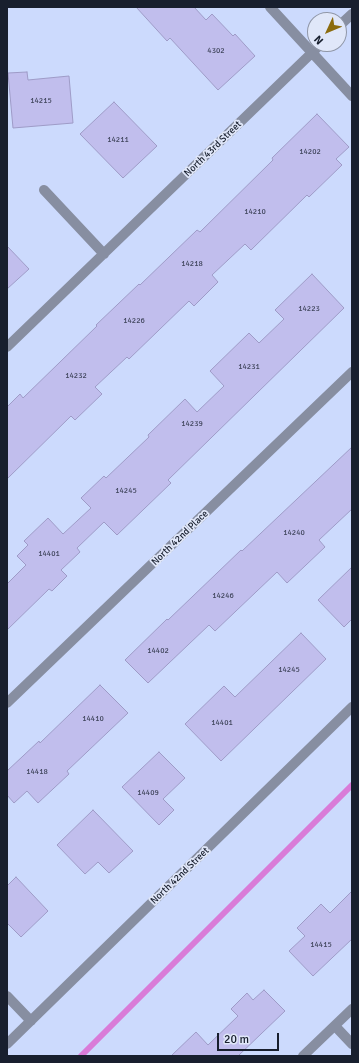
<!DOCTYPE html>
<html>
<head>
<meta charset="utf-8">
<style>
  body { margin:0 }
  #map { position:relative; width:359px; height:1063px; overflow:hidden; background:#ccdafd; font-family:Signika,sans-serif }
  canvas { display:block }
  .frame { position:absolute; inset:0; border:8px solid #181f2e; pointer-events:none }
  .north { position:absolute; left:307px; top:12px; width:40px; height:40px; box-sizing:border-box; background:#e0e7f9; border:1px solid #9097a8; border-radius:50%; rotate:226deg; font-size:11px; font-weight:700; line-height:16px; text-align:center; color:#181f2e }
  .north::after { content:''; display:block; margin:auto; width:14px; height:18px; background:#8c6c0e; clip-path:polygon(50% 0,100% 100%,50% 72%,0 100%) }
  .scale { position:absolute; left:217px; top:1033px; width:62px; height:18px; box-sizing:border-box; border:2px solid #181f2e; border-top:0; padding-left:5px; font-size:12px; line-height:14px; white-space:nowrap; color:#181f2e; -webkit-text-stroke:3px #e0e7f9; paint-order:stroke }
</style>
</head>
<body>
<div id="map">
<canvas width="359" height="1063"></canvas>
<div class="frame"></div>
<div class="north">N</div>
<div class="scale">20 m</div>
</div>
<script>
const context = document.querySelector('canvas').getContext('2d');
context.lineJoin = 'round';
const shape = rows => new Path2D(rows.map(r => 'M' + r).join(''));
function strokePath(path, color, width, dash) { context.strokeStyle = color; context.lineWidth = width; context.lineCap = dash ? 'butt' : 'round'; context.setLineDash(dash || []); context.stroke(path); }
function paint(path, color) { context.fillStyle = color; context.fill(path, 'evenodd'); }
function drawText(font, color, halo, rows, align = 'center') {
  context.font = font + ' Signika,sans-serif'; context.lineWidth = 3.5; context.setLineDash([]); context.textBaseline = 'middle'; context.strokeStyle = halo; context.fillStyle = color; for (const [text, x, y, turn = 0] of rows) {
    context.save(); context.translate(x, y); context.rotate((+turn || 0) * Math.PI / 180); context.textAlign = isNaN(turn) ? turn : align; if (halo) context.strokeText(text, 0, 0); context.fillText(text, 0, 0); context.restore();
  }
}
strokePath(shape([
  [81,1056,352,785]
]), '#d97bd8', 6);
const building = shape([
  [136,7,194,7,206,20,212,14,233,36,235,34,255,56,218,90,170,38,167,41,136,7],
  [27,72,28,80,69,76,73,123,13,128,8,73,27,72],
  [114,102,157,146,123,178,80,134,114,102],
  [317,114,349,147,336,159,342,165,309,197,307,195,251,250,245,244,212,275,218,282,194,306,189,301,129,359,127,357,95,387,102,394,75,420,71,416,7,479,7,407,20,394,23,398,97,326,96,325,139,284,140,285,197,230,200,232,273,160,272,158,317,114],
  [7,246,29,269,7,289,7,246],
  [312,274,344,308,168,480,171,483,117,535,104,522,77,548,80,552,61,570,67,576,52,591,49,589,7,630,7,584,26,565,17,556,28,545,24,541,48,518,63,534,91,508,81,498,104,476,106,478,149,437,148,435,185,399,197,412,224,386,210,371,249,333,259,343,284,319,275,310,312,274],
  [352,447,352,509,319,540,325,547,287,583,277,572,215,631,209,625,148,683,125,660,167,619,168,620,241,550,242,551,352,447],
  [352,567,352,619,344,627,318,600,352,567],
  [301,633,326,659,221,761,185,724,224,686,235,697,301,633],
  [100,685,128,713,67,771,69,774,38,803,27,791,14,803,7,795,7,771,39,741,40,743,100,685],
  [159,752,185,778,163,799,174,810,159,825,122,787,159,752],
  [93,810,133,851,109,873,98,862,85,874,57,845,93,810],
  [16,877,48,911,21,937,7,923,7,886,16,877],
  [352,891,352,939,313,976,289,951,305,936,297,928,321,904,330,913,352,891],
  [264,990,285,1011,238,1056,171,1056,196,1032,208,1045,238,1016,231,1009,247,993,253,1000,264,990]
]);
paint(building, '#c1beed');
strokePath(building, '#9e9bc7', 1);
strokePath(shape([
  [270,7,352,96],
  [339,26,352,14],
  [44,190,104,254],
  [7,347,321,44],
  [7,703,352,372],
  [7,996,31,1021],
  [335,1026,352,1044],
  [7,1044,352,707],
  [303,1056,352,1009]
]), '#878ea1', 10);
drawText('8px', '#42475e', null, [
  ["4302",216,51],
  ["14215",41,101],
  ["14211",118,140],
  ["14202",310,152],
  ["14210",255,212],
  ["14218",192,264],
  ["14223",309,309],
  ["14226",134,321],
  ["14231",249,367],
  ["14232",76,376],
  ["14239",192,424],
  ["14245",126,491],
  ["14240",294,533],
  ["14401",49,554],
  ["14246",223,596],
  ["14402",158,651],
  ["14245",289,670],
  ["14410",93,719],
  ["14401",222,723],
  ["14418",37,772],
  ["14409",148,793],
  ["14415",321,945]
]);
drawText('10px', '#181f2e', '#e0e7f9', [
  ["North 43rd Street",213,149,-44],
  ["North 42nd Place",180,538,-44],
  ["North 42nd Street",180,876,-44]
]);
</script>
</body>
</html>
